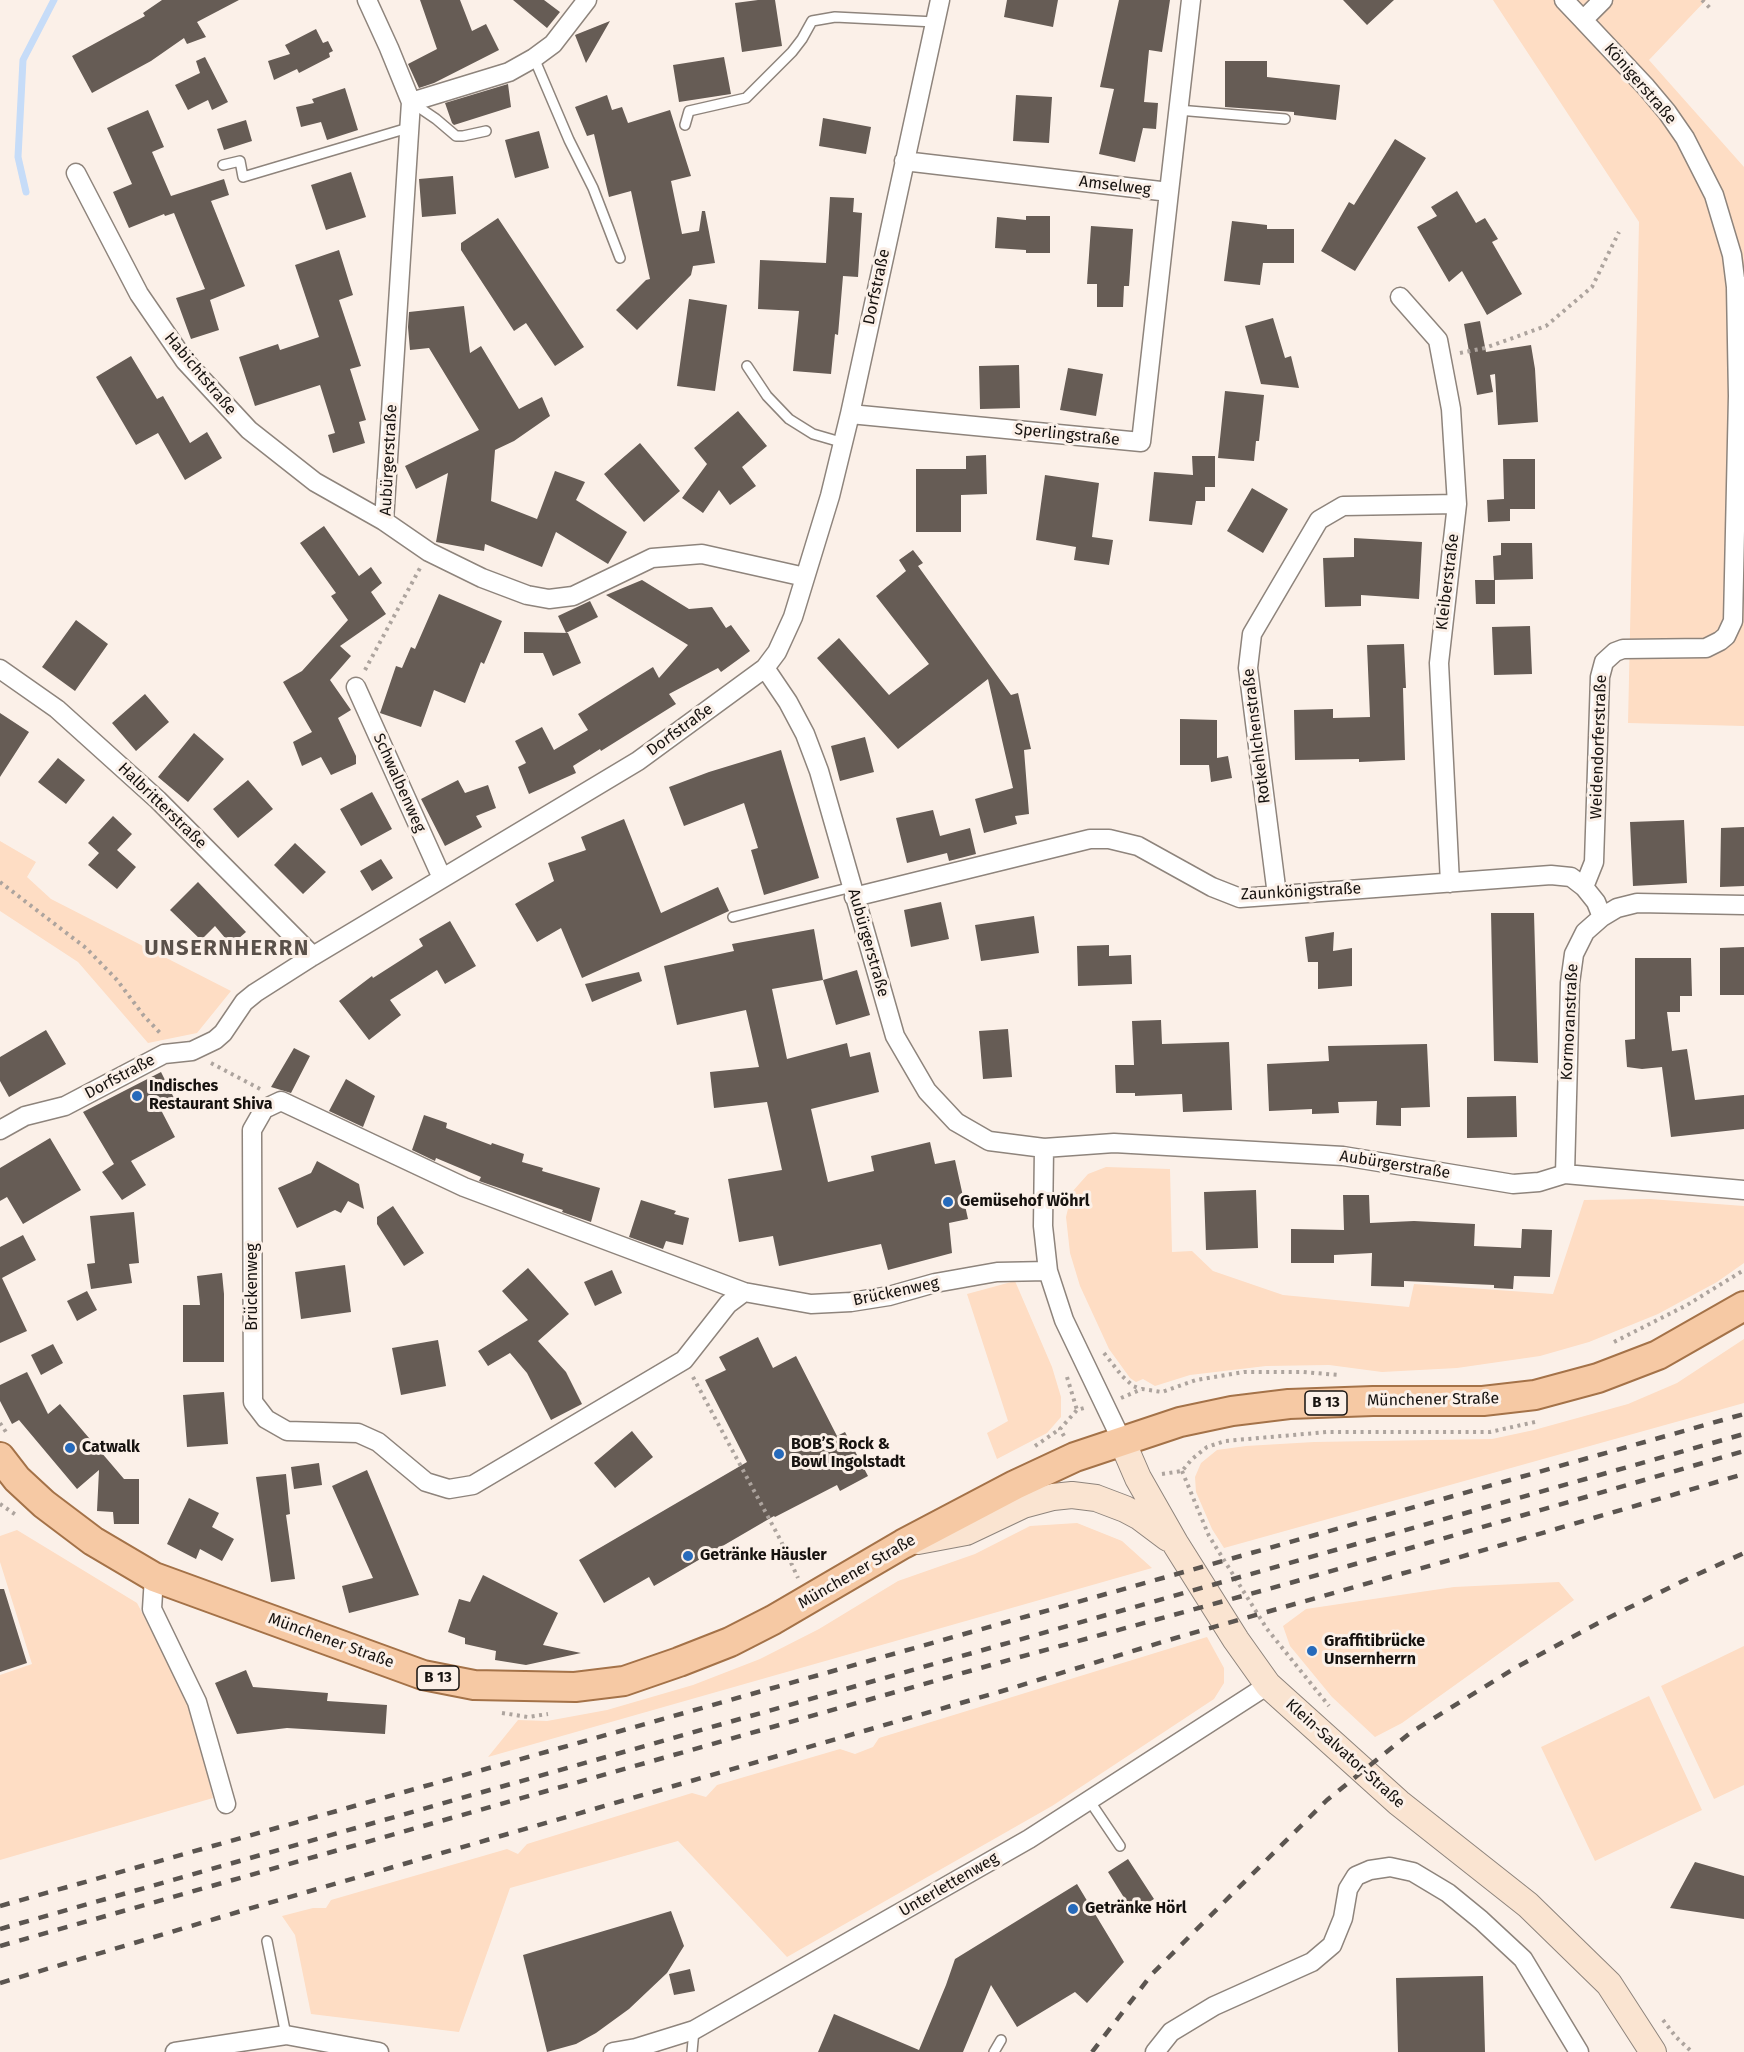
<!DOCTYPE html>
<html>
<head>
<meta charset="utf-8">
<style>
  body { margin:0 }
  canvas { display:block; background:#fbf0e8 }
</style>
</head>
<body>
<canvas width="1744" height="2052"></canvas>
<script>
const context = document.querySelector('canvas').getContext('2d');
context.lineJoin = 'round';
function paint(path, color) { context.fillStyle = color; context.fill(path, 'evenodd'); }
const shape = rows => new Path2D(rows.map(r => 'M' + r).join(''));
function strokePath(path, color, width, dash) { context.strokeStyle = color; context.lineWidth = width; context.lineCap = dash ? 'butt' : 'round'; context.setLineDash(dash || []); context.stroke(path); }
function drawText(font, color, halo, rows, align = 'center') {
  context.font = font + ' "Fira Sans",sans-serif'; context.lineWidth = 6; context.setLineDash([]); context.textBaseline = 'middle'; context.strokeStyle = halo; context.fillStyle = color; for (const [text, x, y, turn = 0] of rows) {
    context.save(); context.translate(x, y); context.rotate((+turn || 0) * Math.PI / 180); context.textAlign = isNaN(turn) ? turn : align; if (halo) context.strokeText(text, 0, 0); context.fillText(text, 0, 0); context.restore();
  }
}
paint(shape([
  [1493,0,1706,0,1649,60,1744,167,1744,726,1628,723,1639,222],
  [0,841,36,862,27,877,51,899,231,991,197,1033,148,1043,78,962,0,911],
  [1106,1167,1170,1169,1172,1252,1192,1251,1213,1271,1283,1295,1409,1307,1414,1284,1553,1294,1584,1200,1650,1199,1744,1206,1744,1263,1717,1282,1658,1314,1589,1342,1540,1356,1457,1368,1382,1372,1329,1365,1266,1366,1190,1375,1155,1386,1143,1379,1136,1382,1130,1378,1109,1349,1080,1286,1070,1253,1066,1217,1072,1192,1088,1174],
  [1015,1281,1052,1367,1061,1397,1061,1417,1047,1433,997,1459,987,1433,1008,1421,967,1294],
  [1744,1339,1744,1403,1224,1548,1212,1529,1196,1492,1195,1477,1201,1463,1217,1450,1246,1446,1314,1442,1492,1439,1534,1430,1628,1404,1677,1383],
  [1077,1523,1122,1541,1152,1568,488,1757,518,1720,547,1721,607,1710,693,1685,760,1659,819,1629,898,1581,975,1554,1030,1526],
  [17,1530,137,1603,191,1707,213,1798,0,1860,0,1675,32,1664,0,1562,0,1536],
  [1559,1582,1574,1600,1402,1723,1375,1737,1332,1697,1290,1646,1283,1626,1306,1609,1454,1587],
  [1207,1637,1224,1668,1224,1683,1214,1699,1052,1806,787,1957,678,1841,510,1888,459,2032,311,2014,295,1935,282,1916,313,1908,326,1908,331,1900,507,1849,518,1854,527,1844,692,1793,706,1797,717,1785,840,1749,855,1754,873,1747,879,1738],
  [1744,1646,1744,1785,1714,1799,1661,1686],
  [1649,1696,1702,1810,1595,1861,1541,1747]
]), '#feddc4');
strokePath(shape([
  [26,192,18,157,23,60,54,0]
]), '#c6dcf8', 7);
paint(shape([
  [162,0,239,0,197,22,206,37,187,44,184,38,151,61,92,93,72,56,145,16,143,13],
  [420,0,460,0,472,31,486,24,499,50,434,83,419,88,408,64,437,49],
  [513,0,544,0,560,12,547,28],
  [758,0,775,0,782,46,742,52,735,3],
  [1007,0,1058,0,1053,27,1004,17],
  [1119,0,1170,0,1162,52,1149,50,1144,102,1158,103,1156,129,1143,128,1135,162,1099,154,1114,89,1100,87],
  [1343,0,1394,0,1367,25],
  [610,21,586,63,575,35],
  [316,29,323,43,328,41,333,51,329,53,330,57,299,73,297,69,274,80,268,61,290,54,285,45],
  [205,57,228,102,212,110,208,100,188,110,175,85,200,73,196,61],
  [724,57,731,94,679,102,673,65],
  [1225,61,1267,61,1267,77,1340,85,1336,120,1294,115,1294,112,1225,107],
  [508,84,511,107,454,125,452,123,445,103],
  [345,88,358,130,327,140,321,122,301,127,296,107,314,103,312,99],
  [607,95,612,110,622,107,628,123,670,110,691,176,671,181,682,234,699,231,702,211,705,211,715,263,693,266,691,275,637,330,616,310,646,280,650,279,631,191,609,197,594,134,587,136,575,107],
  [1016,95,1052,97,1049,143,1013,141],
  [148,110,164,147,152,152,171,196,224,179,229,195,211,201,245,286,210,300,219,330,191,339,176,298,205,289,174,213,165,216,164,214,129,228,113,192,132,184,107,128],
  [823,118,871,127,866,154,819,146],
  [246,120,252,141,224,150,217,129],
  [539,131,549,168,515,178,505,140],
  [1395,139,1426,158,1355,271,1321,251,1349,202,1354,205],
  [351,172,366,217,326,230,311,185],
  [453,176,456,214,422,217,419,179],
  [1457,191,1476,223,1485,218,1498,239,1492,242,1522,294,1487,315,1462,271,1449,282,1417,227,1437,216,1431,207],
  [830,197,854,198,853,212,862,213,858,277,843,276,838,335,835,334,831,374,793,371,799,311,758,309,760,260,826,263],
  [1026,216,1050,216,1050,253,1026,253,1026,250,995,248,997,217,1026,220],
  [498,218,584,347,555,366,526,323,514,331,461,250,461,243],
  [1232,221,1267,225,1267,229,1294,229,1294,263,1263,263,1260,285,1224,281],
  [1091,226,1133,229,1129,286,1124,286,1123,307,1097,307,1097,284,1087,284],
  [339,250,353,295,339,300,361,366,350,369,366,420,359,422,365,443,333,453,328,435,335,433,320,385,255,406,239,357,278,344,280,350,319,337,295,265],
  [689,299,727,305,715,391,677,386],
  [464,306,470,353,481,346,519,409,542,397,550,416,514,441,495,450,491,501,537,519,555,471,585,482,576,500,627,532,608,564,556,532,542,567,485,544,484,551,436,542,448,473,416,489,405,466,479,430,429,348,410,350,408,327,409,312],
  [1273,318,1285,358,1291,356,1299,388,1261,384,1245,326],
  [1480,321,1486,352,1531,345,1535,369,1538,422,1498,425,1495,374,1490,375,1493,392,1477,395,1464,324],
  [131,356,157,399,163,396,190,443,207,432,222,458,185,480,158,433,136,445,96,377],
  [1019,365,1020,408,980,409,979,366],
  [1068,368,1103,374,1096,416,1060,410],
  [1225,391,1264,395,1259,441,1256,441,1254,461,1218,458],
  [738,411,767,446,742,467,756,486,730,505,719,490,703,513,682,498,707,464,694,448],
  [640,443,680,491,644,522,604,474],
  [986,455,987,494,961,495,961,532,916,532,916,469,966,469,966,456],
  [1192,456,1215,456,1215,487,1205,487,1205,501,1196,501,1192,525,1149,521,1154,472,1193,475],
  [1503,459,1535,459,1535,509,1510,509,1510,521,1488,522,1487,500,1504,499],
  [1045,475,1099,483,1092,537,1113,540,1109,565,1074,560,1076,547,1036,540],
  [1252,488,1288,509,1263,553,1227,531],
  [324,526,359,576,371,567,382,583,371,592,386,614,340,646,351,656,330,680,351,710,338,718,356,756,356,764,331,775,321,757,302,766,293,742,312,732,283,682,302,671,348,620,331,596,336,593,300,543],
  [1354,538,1422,542,1419,599,1361,595,1361,606,1325,607,1323,558,1354,557],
  [1501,543,1532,543,1533,579,1494,580,1493,556,1501,555],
  [913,550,923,563,918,566,1011,695,1018,693,1031,749,1024,750,1029,814,1015,816,1017,824,984,833,975,799,1013,788,988,679,898,749,817,658,839,638,889,695,929,664,876,596,906,571,899,560],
  [642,580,689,609,712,607,726,628,731,625,750,651,721,672,718,668,669,694,676,704,601,751,600,749,573,766,576,773,529,794,518,767,526,763,515,741,542,727,554,750,588,730,578,714,653,667,659,678,688,645,606,595],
  [1475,580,1495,580,1495,604,1476,604],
  [439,594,502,621,484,664,481,662,465,703,434,690,421,727,380,713,396,666,402,668,411,647,415,649],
  [590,601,598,617,566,633,558,616],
  [76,620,108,644,75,691,42,667],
  [1530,626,1532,674,1494,675,1492,627],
  [524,632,568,633,581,663,553,676,543,653,524,653],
  [1404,644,1406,688,1403,688,1405,760,1359,762,1359,759,1295,760,1294,710,1333,709,1333,718,1370,717,1367,645],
  [145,694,169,722,136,751,112,723],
  [0,713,29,732,0,777],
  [1180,719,1217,720,1217,758,1228,756,1232,778,1211,782,1209,765,1180,765],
  [194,733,224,759,188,802,158,777],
  [865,737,874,772,840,781,831,746],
  [781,750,819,878,764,895,751,850,758,848,744,803,684,826,669,787,709,772],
  [58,758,85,780,66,804,38,782],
  [248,780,273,809,238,838,213,809],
  [458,780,465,793,488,785,496,808,476,816,482,827,445,846,421,799],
  [372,792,392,829,361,846,340,809],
  [933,810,940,836,970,828,976,854,949,861,947,853,907,863,896,818],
  [113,816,132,834,117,850,136,867,117,889,88,865,99,853,88,843],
  [624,819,661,913,718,887,729,911,582,978,561,928,537,942,515,904,554,881,548,863,586,850,581,837],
  [1684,820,1687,883,1633,886,1630,822],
  [1744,827,1744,886,1720,887,1721,828],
  [295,843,326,872,303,894,274,865],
  [381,859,393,878,372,891,360,871],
  [198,882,246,932,231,945,215,926,201,940,170,910],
  [941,902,949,939,911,947,904,910],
  [1491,913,1534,913,1538,1063,1494,1061],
  [1034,916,1039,953,981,961,975,925],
  [450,921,476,966,445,984,437,970,390,1000,401,1015,369,1040,339,1001,372,976,373,978,423,946,419,939],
  [814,929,823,980,772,989,787,1059,847,1043,850,1057,870,1052,879,1092,811,1109,828,1182,874,1171,871,1156,930,1142,935,1164,955,1160,968,1219,949,1223,952,1253,888,1270,881,1244,779,1266,773,1236,739,1242,728,1179,782,1170,767,1102,714,1108,710,1072,759,1067,746,1010,677,1025,664,966,734,951,732,944],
  [1334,932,1333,951,1352,948,1352,986,1318,989,1318,962,1308,962,1305,937],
  [1109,945,1109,956,1131,955,1132,984,1078,986,1077,946],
  [1744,947,1744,995,1720,995,1720,948],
  [1635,958,1691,958,1692,996,1680,996,1680,1012,1667,1012,1672,1051,1687,1049,1695,1100,1744,1095,1744,1129,1671,1137,1662,1067,1642,1069,1627,1067,1625,1040,1635,1039],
  [857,970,870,1015,836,1025,823,980],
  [639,972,642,981,592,1002,585,984],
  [1161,1020,1162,1044,1229,1042,1232,1110,1183,1112,1182,1094,1135,1096,1135,1093,1116,1093,1115,1065,1134,1065,1132,1021],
  [1008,1029,1012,1077,983,1079,979,1031],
  [46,1030,66,1064,9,1097,0,1081,0,1057],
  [1427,1044,1430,1107,1401,1108,1401,1126,1376,1125,1377,1101,1338,1102,1339,1113,1312,1114,1312,1109,1269,1111,1267,1064,1329,1061,1328,1046],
  [294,1048,310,1056,291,1093,271,1087],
  [161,1072,176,1102,161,1110,175,1137,131,1161,146,1185,122,1200,102,1172,114,1164,83,1112],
  [346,1079,375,1096,363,1127,329,1111],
  [1516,1096,1517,1137,1467,1138,1467,1097],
  [424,1115,447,1123,446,1128,491,1145,492,1143,524,1154,522,1162,543,1168,542,1171,600,1188,591,1222,562,1212,563,1210,479,1181,481,1177,436,1158,435,1161,412,1150],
  [50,1138,81,1190,23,1224,7,1197,0,1201,0,1168],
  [317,1161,359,1184,364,1209,348,1201,341,1213,335,1210,297,1228,278,1188,311,1173],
  [1256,1190,1258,1248,1206,1250,1204,1192],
  [1343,1195,1369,1195,1370,1223,1414,1221,1475,1224,1474,1246,1521,1248,1522,1229,1552,1230,1550,1277,1514,1276,1513,1289,1494,1288,1494,1285,1404,1281,1404,1287,1371,1286,1372,1253,1334,1255,1334,1263,1291,1263,1291,1229,1344,1230],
  [641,1200,676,1211,674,1214,689,1218,683,1245,666,1241,663,1249,629,1237],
  [393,1206,424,1253,404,1266,377,1224,377,1217],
  [134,1212,139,1263,129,1264,132,1283,91,1289,87,1264,95,1263,90,1216],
  [23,1235,36,1260,2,1278,27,1331,0,1343,0,1247],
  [345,1265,351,1312,301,1319,295,1272],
  [528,1268,569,1314,538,1341,566,1372,582,1404,551,1420,527,1373,510,1353,488,1366,478,1351,528,1320,502,1291],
  [612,1270,622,1293,595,1306,584,1282],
  [222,1273,224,1294,224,1362,183,1362,183,1305,200,1305,197,1276],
  [87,1291,97,1310,77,1321,67,1301],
  [758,1337,773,1368,796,1356,837,1436,845,1432,868,1476,840,1491,837,1485,775,1517,774,1516,654,1586,649,1577,604,1603,579,1560,747,1462,705,1380,726,1370,719,1357],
  [438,1340,446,1386,401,1395,392,1348],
  [53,1344,63,1363,41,1375,31,1355],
  [27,1372,48,1414,60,1404,124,1479,139,1479,139,1524,114,1524,113,1512,97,1511,99,1470,77,1489,19,1420,12,1424,0,1401,0,1385],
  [224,1392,228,1444,187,1447,183,1395],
  [632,1431,653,1457,615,1488,594,1463],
  [319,1463,322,1485,294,1489,291,1467],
  [367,1470,419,1595,349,1613,342,1586,373,1578,332,1486],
  [286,1474,290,1514,286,1515,295,1579,271,1582,256,1477],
  [189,1498,219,1513,212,1527,234,1539,222,1561,200,1549,196,1559,167,1544],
  [483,1575,558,1613,543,1645,581,1653,526,1665,495,1660,496,1651,465,1644,465,1638,448,1632,459,1599,470,1602],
  [0,1589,4,1589,27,1663,0,1672],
  [246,1670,253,1687,328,1693,327,1701,387,1705,385,1734,287,1728,237,1734,215,1683],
  [1128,1859,1154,1899,1133,1912,1108,1872],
  [1695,1862,1744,1876,1744,1919,1670,1908],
  [1077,1884,1124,1962,1087,2003,1075,1992,1017,2027,991,1985,963,2052,818,2052,834,2014,919,2050,946,1985,955,1959],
  [671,1911,684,1946,667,1973,629,2009,596,2033,576,2044,547,2052,523,1955],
  [690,1969,695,1991,674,1995,669,1974],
  [1483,1976,1485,2052,1398,2052,1396,1978]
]), '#665c55');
const lane = shape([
  [534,58,569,140,593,188,620,258],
  [411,102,436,119,456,136,463,136,486,131],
  [1178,110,1285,119],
  [685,125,689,111,746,98,792,52,802,39,812,21,835,17,935,22],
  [223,165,240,161,243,177,408,128],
  [747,366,767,396,789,419,813,434,844,443],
  [733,917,852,887],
  [1089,1800,1120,1846],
  [267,1941,286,2035],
  [692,2052,694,2030],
  [994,2052,1001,2040]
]);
const street = shape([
  [367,0,389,48,411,102,384,521,429,552,482,578,527,595,549,599,573,596,652,558,702,554,805,577],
  [1564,0,1583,20,1603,0],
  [1583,20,1646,87,1667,112,1685,138,1714,195,1732,255,1736,287],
  [411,102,509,72,534,58,553,44,587,0],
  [904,161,1169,192,1191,0],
  [76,173,139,294,185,361,249,430,315,482,384,521],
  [1400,297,1438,340,1451,409,1457,504,1439,663,1450,883],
  [850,414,1141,442,1169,192],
  [765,668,788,702,805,734,819,771,895,1036,927,1091,956,1122,989,1141,1044,1148,1114,1143,1343,1156,1513,1184,1539,1182,1565,1174,1744,1190],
  [0,669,57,709,158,800,313,956],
  [356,687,442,878],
  [1584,887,1594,862,1600,677,1604,662,1615,652,1623,649,1706,648,1720,641,1726,636,1733,621,1738,396,1736,287,1744,286],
  [1277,895,1248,668,1252,634,1319,520,1343,506,1457,504],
  [854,897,1090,839,1109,839,1138,846,1212,887,1240,898,1551,875,1571,877,1584,887,1596,902,1602,917],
  [0,1130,25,1116,65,1106,164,1054,192,1051,215,1040,223,1033,244,1002,255,993,313,956,638,761,765,668,777,652,793,617,830,496,850,414,940,0],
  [1044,1148,1043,1226,1048,1271,1064,1320,1122,1441],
  [1565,1174,1570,983,1574,954,1585,932,1602,917,1617,908,1637,903,1744,905],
  [744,1292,464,1187,281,1101,264,1109,252,1130,253,1402,266,1419,287,1431,358,1433,378,1442,426,1482,449,1489,473,1485,684,1360,728,1304,744,1292,811,1304,851,1302,889,1296,935,1283,997,1272,1048,1271],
  [154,1577,152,1609,197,1702,226,1804],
  [175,2052,286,2035,379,2052],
  [613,2052,636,2048,694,2030,1029,1839,1268,1685],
  [1155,2052,1171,2032,1214,2006,1312,1962,1332,1945,1343,1918,1348,1889,1356,1876,1370,1870,1390,1867,1413,1872,1448,1893,1481,1920,1523,1959,1579,2052]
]);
const secondary = shape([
  [1122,1441,1138,1478,1175,1543,1236,1640,1268,1685,1399,1803,1528,1905,1609,1984,1653,2052],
  [918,1541,966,1532,1023,1505,1053,1497,1072,1495,1096,1498,1125,1509,1140,1517,1168,1538]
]);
const primary = shape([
  [0,1457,17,1479,44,1504,93,1541,154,1577,423,1675,474,1685,575,1687,624,1681,679,1662,730,1642,773,1620,903,1544,1015,1485,1075,1457,1180,1422,1232,1411,1289,1404,1373,1401,1483,1401,1535,1395,1598,1378,1658,1355,1744,1306]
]);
strokePath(lane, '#8e847c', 12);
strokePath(street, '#8e847c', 21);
strokePath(secondary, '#8e847c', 28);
strokePath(primary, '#a47248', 32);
strokePath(shape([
  [1702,0,1712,10],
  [1460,353,1485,348,1546,326,1592,287,1619,232],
  [365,670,420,568],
  [0,882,86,948,117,980,144,1016,162,1035],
  [211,1063,260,1089],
  [1614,1342,1687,1305,1744,1270],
  [1104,1353,1122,1376,1133,1386,1141,1389],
  [693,1377,781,1541,798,1578],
  [1067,1377,1077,1410],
  [1121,1398,1142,1389,1162,1392,1196,1380,1244,1372,1303,1372,1339,1375],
  [0,1423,6,1432],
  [1064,1436,1060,1429,1077,1410,1084,1408],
  [1035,1446,1060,1429],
  [1182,1471,1209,1536,1267,1629,1329,1706],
  [1162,1474,1182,1471,1192,1459,1207,1447,1225,1441,1327,1432,1490,1432,1535,1422],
  [0,1504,16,1515],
  [502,1713,528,1717,548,1714],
  [1663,2020,1676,2037,1692,2052]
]), '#ada49e', 4, [3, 4.5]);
strokePath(lane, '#fff', 9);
strokePath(street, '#fff', 18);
strokePath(secondary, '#fae4d1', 26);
strokePath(primary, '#f6c9a4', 28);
strokePath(shape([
  [0,1906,1744,1414],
  [0,1929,1744,1434],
  [0,1946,998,1663,1290,1583,1744,1451],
  [0,1983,248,1909,999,1692,1182,1636,1450,1560,1744,1474],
  [1092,2052,1152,1974,1203,1923,1327,1800,1410,1733,1515,1668,1602,1621,1683,1581,1744,1553]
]), '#5b5550', 4.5, [10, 10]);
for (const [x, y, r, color] of [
  [137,1096,6,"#266abb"],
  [948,1202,6,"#266abb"],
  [70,1448,6,"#266abb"],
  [779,1454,6,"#266abb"],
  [688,1556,6,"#266abb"],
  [1312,1651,6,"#266abb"],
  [1073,1909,6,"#266abb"]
]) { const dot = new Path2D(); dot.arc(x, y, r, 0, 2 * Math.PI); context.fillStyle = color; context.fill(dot); strokePath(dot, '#fbf0e8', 2); }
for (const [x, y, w] of [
  [1326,1403,42],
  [438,1678,42]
]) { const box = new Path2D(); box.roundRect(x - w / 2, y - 12, w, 24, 4.5); context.fillStyle = '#fbf0e8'; context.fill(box); strokePath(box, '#16120f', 1.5); }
drawText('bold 15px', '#16120f', null, [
  ["B 13",1326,1403],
  ["B 13",438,1678]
]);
drawText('16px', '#16120f', '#fbf0e8', [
  ["Königerstraße",1640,84,49],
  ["Amselweg",1115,186,7],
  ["Dorfstraße",877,287,-78],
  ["Habichtstraße",200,374,50],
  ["Sperlingstraße",1067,435,6],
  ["Aubürgerstraße",389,460,-87],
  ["Kleiberstraße",1448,582,-83],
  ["Dorfstraße",680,730,-36],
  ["Rotkehlchenstraße",1257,736,-97],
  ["Weidendorferstraße",1599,747,-88],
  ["Schwalbenweg",399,783,66],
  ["Halbritterstraße",162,806,44],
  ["Zaunkönigstraße",1301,892,-3],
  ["Aubürgerstraße",868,943,74],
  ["Kormoranstraße",1570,1022,-87],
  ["Dorfstraße",120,1077,-28],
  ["Aubürgerstraße",1395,1165,9],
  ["Brückenweg",253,1287,-90],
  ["Brückenweg",896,1292,-12],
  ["Münchener Straße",1433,1400,-1],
  ["Münchener Straße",857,1572,-30],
  ["Münchener Straße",331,1641,20],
  ["Klein-Salvator-Straße",1345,1754,42],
  ["Unterlettenweg",949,1885,-30]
]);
drawText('bold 16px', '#16120f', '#fbf0e8', [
  ["Indisches",149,1087],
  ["Restaurant Shiva",149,1105],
  ["Gemüsehof Wöhrl",960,1202],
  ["BOB’S Rock &",791,1445],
  ["Bowl Ingolstadt",791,1463],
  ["Catwalk",82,1448],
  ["Getränke Häusler",700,1556],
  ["Graffitibrücke",1324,1642],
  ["Unsernherrn",1324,1660],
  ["Getränke Hörl",1085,1909]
], 'left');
context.letterSpacing = '1.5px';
drawText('bold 22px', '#595049', '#fbf0e8', [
  ["UNSERNHERRN",227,949]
]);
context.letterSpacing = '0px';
</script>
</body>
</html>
